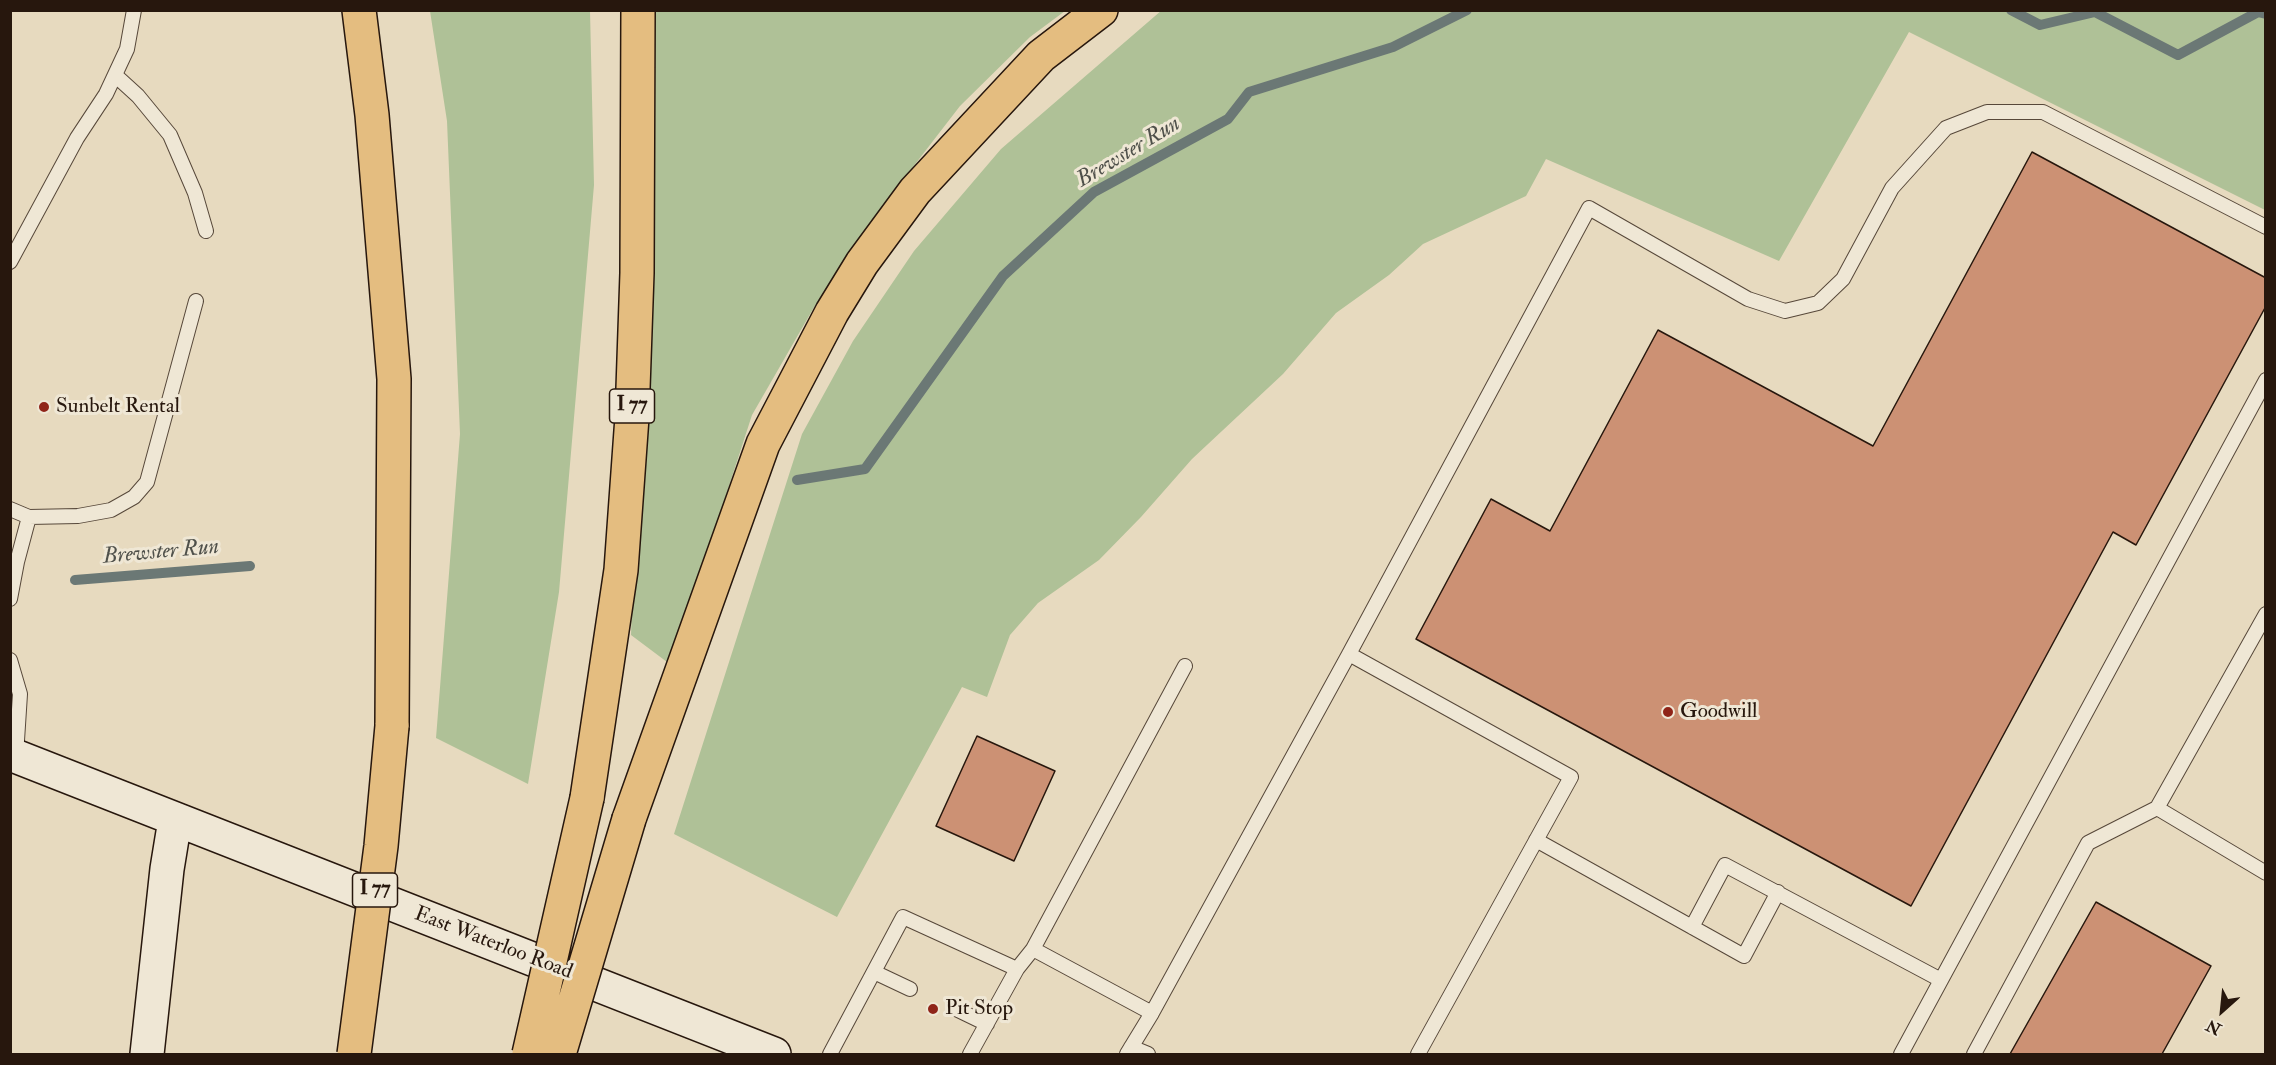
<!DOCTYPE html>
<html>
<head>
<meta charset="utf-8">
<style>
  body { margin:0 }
  #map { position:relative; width:2276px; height:1065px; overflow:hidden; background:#e7dabf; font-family:"IM FELL Double Pica",serif }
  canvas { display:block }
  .frame { position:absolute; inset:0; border:12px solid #27170d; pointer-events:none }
  .north { position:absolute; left:2192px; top:981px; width:60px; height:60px; -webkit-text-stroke:4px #efe7d5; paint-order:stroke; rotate:207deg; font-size:16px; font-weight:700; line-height:24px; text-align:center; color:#27170d }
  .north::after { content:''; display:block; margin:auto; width:21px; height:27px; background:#27170d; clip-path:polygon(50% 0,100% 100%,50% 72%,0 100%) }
</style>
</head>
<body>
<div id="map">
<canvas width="2276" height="1065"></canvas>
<div class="frame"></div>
<div class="north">N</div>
</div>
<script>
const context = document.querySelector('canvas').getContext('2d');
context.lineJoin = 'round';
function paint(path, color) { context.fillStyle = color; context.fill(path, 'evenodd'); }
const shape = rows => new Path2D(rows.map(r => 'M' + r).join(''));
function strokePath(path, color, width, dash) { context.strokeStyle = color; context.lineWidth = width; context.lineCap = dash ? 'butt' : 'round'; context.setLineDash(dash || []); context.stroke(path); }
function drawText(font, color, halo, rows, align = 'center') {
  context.font = font + ' "IM FELL Double Pica",serif'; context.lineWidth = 6; context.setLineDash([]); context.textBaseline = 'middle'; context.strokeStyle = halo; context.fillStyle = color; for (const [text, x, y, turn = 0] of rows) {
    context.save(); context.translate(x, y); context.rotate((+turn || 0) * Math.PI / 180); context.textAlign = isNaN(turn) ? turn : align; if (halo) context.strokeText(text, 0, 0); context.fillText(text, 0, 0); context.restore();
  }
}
paint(shape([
  [1162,10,2265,11,2265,210,1909,32,1779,261,1546,159,1526,196,1423,244,1389,275,1336,313,1283,374,1192,459,1141,517,1099,560,1038,603,1010,635,987,697,962,687,837,917,674,834,802,434,853,341,914,251,1001,149],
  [430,11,590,11,594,185,559,592,528,784,436,738,460,434,447,121],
  [651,11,1065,11,1030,37,960,106,872,220,813,309,752,415,671,665,631,635]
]), '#afc197');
strokePath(shape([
  [2011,10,2040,25,2095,12,2178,55,2258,12,2266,14],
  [797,480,865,469,1003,276,1094,192,1228,119,1249,92,1393,47,1467,10],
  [75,580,250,566]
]), '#6b7875', 10);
const building = shape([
  [2032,152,2266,278,2266,306,2136,545,2113,532,1911,906,1416,639,1491,499,1550,531,1658,330,1873,446,2032,152],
  [977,736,1055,771,1014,861,936,826,977,736],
  [2096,902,2211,966,2162,1054,2010,1054,2096,902]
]);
paint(building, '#cc9174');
strokePath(building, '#27170d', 1.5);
const service = shape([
  [115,75,138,96,170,135,195,193,206,231],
  [10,262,77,138,106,94,127,49,134,10],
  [10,509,29,517,17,562,10,599],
  [29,517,78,516,111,510,134,497,147,482,196,301],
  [1349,654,1571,777,1418,1054],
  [10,660,20,694,16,756],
  [2157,808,2266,614],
  [1536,840,1744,956,1778,892],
  [1692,927,1725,865,1941,980],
  [1033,949,1185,666],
  [874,972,910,989],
  [956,1009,987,1024],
  [1131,1047,1148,1054],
  [830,1054,903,917,1017,969],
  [970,1054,1017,969,1033,949,1152,1013],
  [1127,1054,1152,1013,1349,654,1589,208,1748,299,1785,311,1818,303,1843,279,1892,188,1946,128,1987,112,2043,112,2266,227],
  [1901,1054,2266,380],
  [1974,1054,2088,843,2157,808,2266,873]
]);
const secondary = shape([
  [10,754,774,1054],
  [147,1054,167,869,175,820]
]);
const motorway = shape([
  [359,10,372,115,394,379,392,726],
  [587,798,621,570,632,417,637,273,638,10],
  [629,819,763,444,832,312,862,263,915,191,1041,56,1101,10]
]);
strokePath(service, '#57483a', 16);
strokePath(secondary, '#27170d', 36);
strokePath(motorway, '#27170d', 36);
strokePath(service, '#efe7d5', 14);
strokePath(secondary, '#efe7d5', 33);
strokePath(motorway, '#e4bd80', 33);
const motorwayBridge = shape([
  [354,1054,381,846,392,726],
  [529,1054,587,798],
  [559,1054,629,819]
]);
strokePath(motorwayBridge, '#27170d', 36, []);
strokePath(motorwayBridge, '#e4bd80', 33);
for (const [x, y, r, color] of [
  [44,407,6,"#8f2418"],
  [1668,712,6,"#8f2418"],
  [933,1009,6,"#8f2418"]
]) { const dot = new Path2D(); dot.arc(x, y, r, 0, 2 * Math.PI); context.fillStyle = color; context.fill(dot); strokePath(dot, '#efe7d5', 2); }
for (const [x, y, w] of [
  [632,406,45],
  [375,890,45]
]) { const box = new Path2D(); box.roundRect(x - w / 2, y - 17, w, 34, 4.5); context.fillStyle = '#efe7d5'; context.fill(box); strokePath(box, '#27170d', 1.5); }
drawText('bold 20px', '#27170d', null, [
  ["I 77",632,406],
  ["I 77",375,890]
]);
drawText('21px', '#27170d', '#efe7d5', [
  ["Sunbelt Rental",56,407],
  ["Goodwill",1680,712],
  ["Pit Stop",945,1009]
], 'left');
drawText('21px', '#27170d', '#efe7d5', [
  ["East Waterloo Road",493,944,21]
]);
drawText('italic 22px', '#4f504a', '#efe7d5', [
  ["Brewster Run",1129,153,-31],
  ["Brewster Run",161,553,-5]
]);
</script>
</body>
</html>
